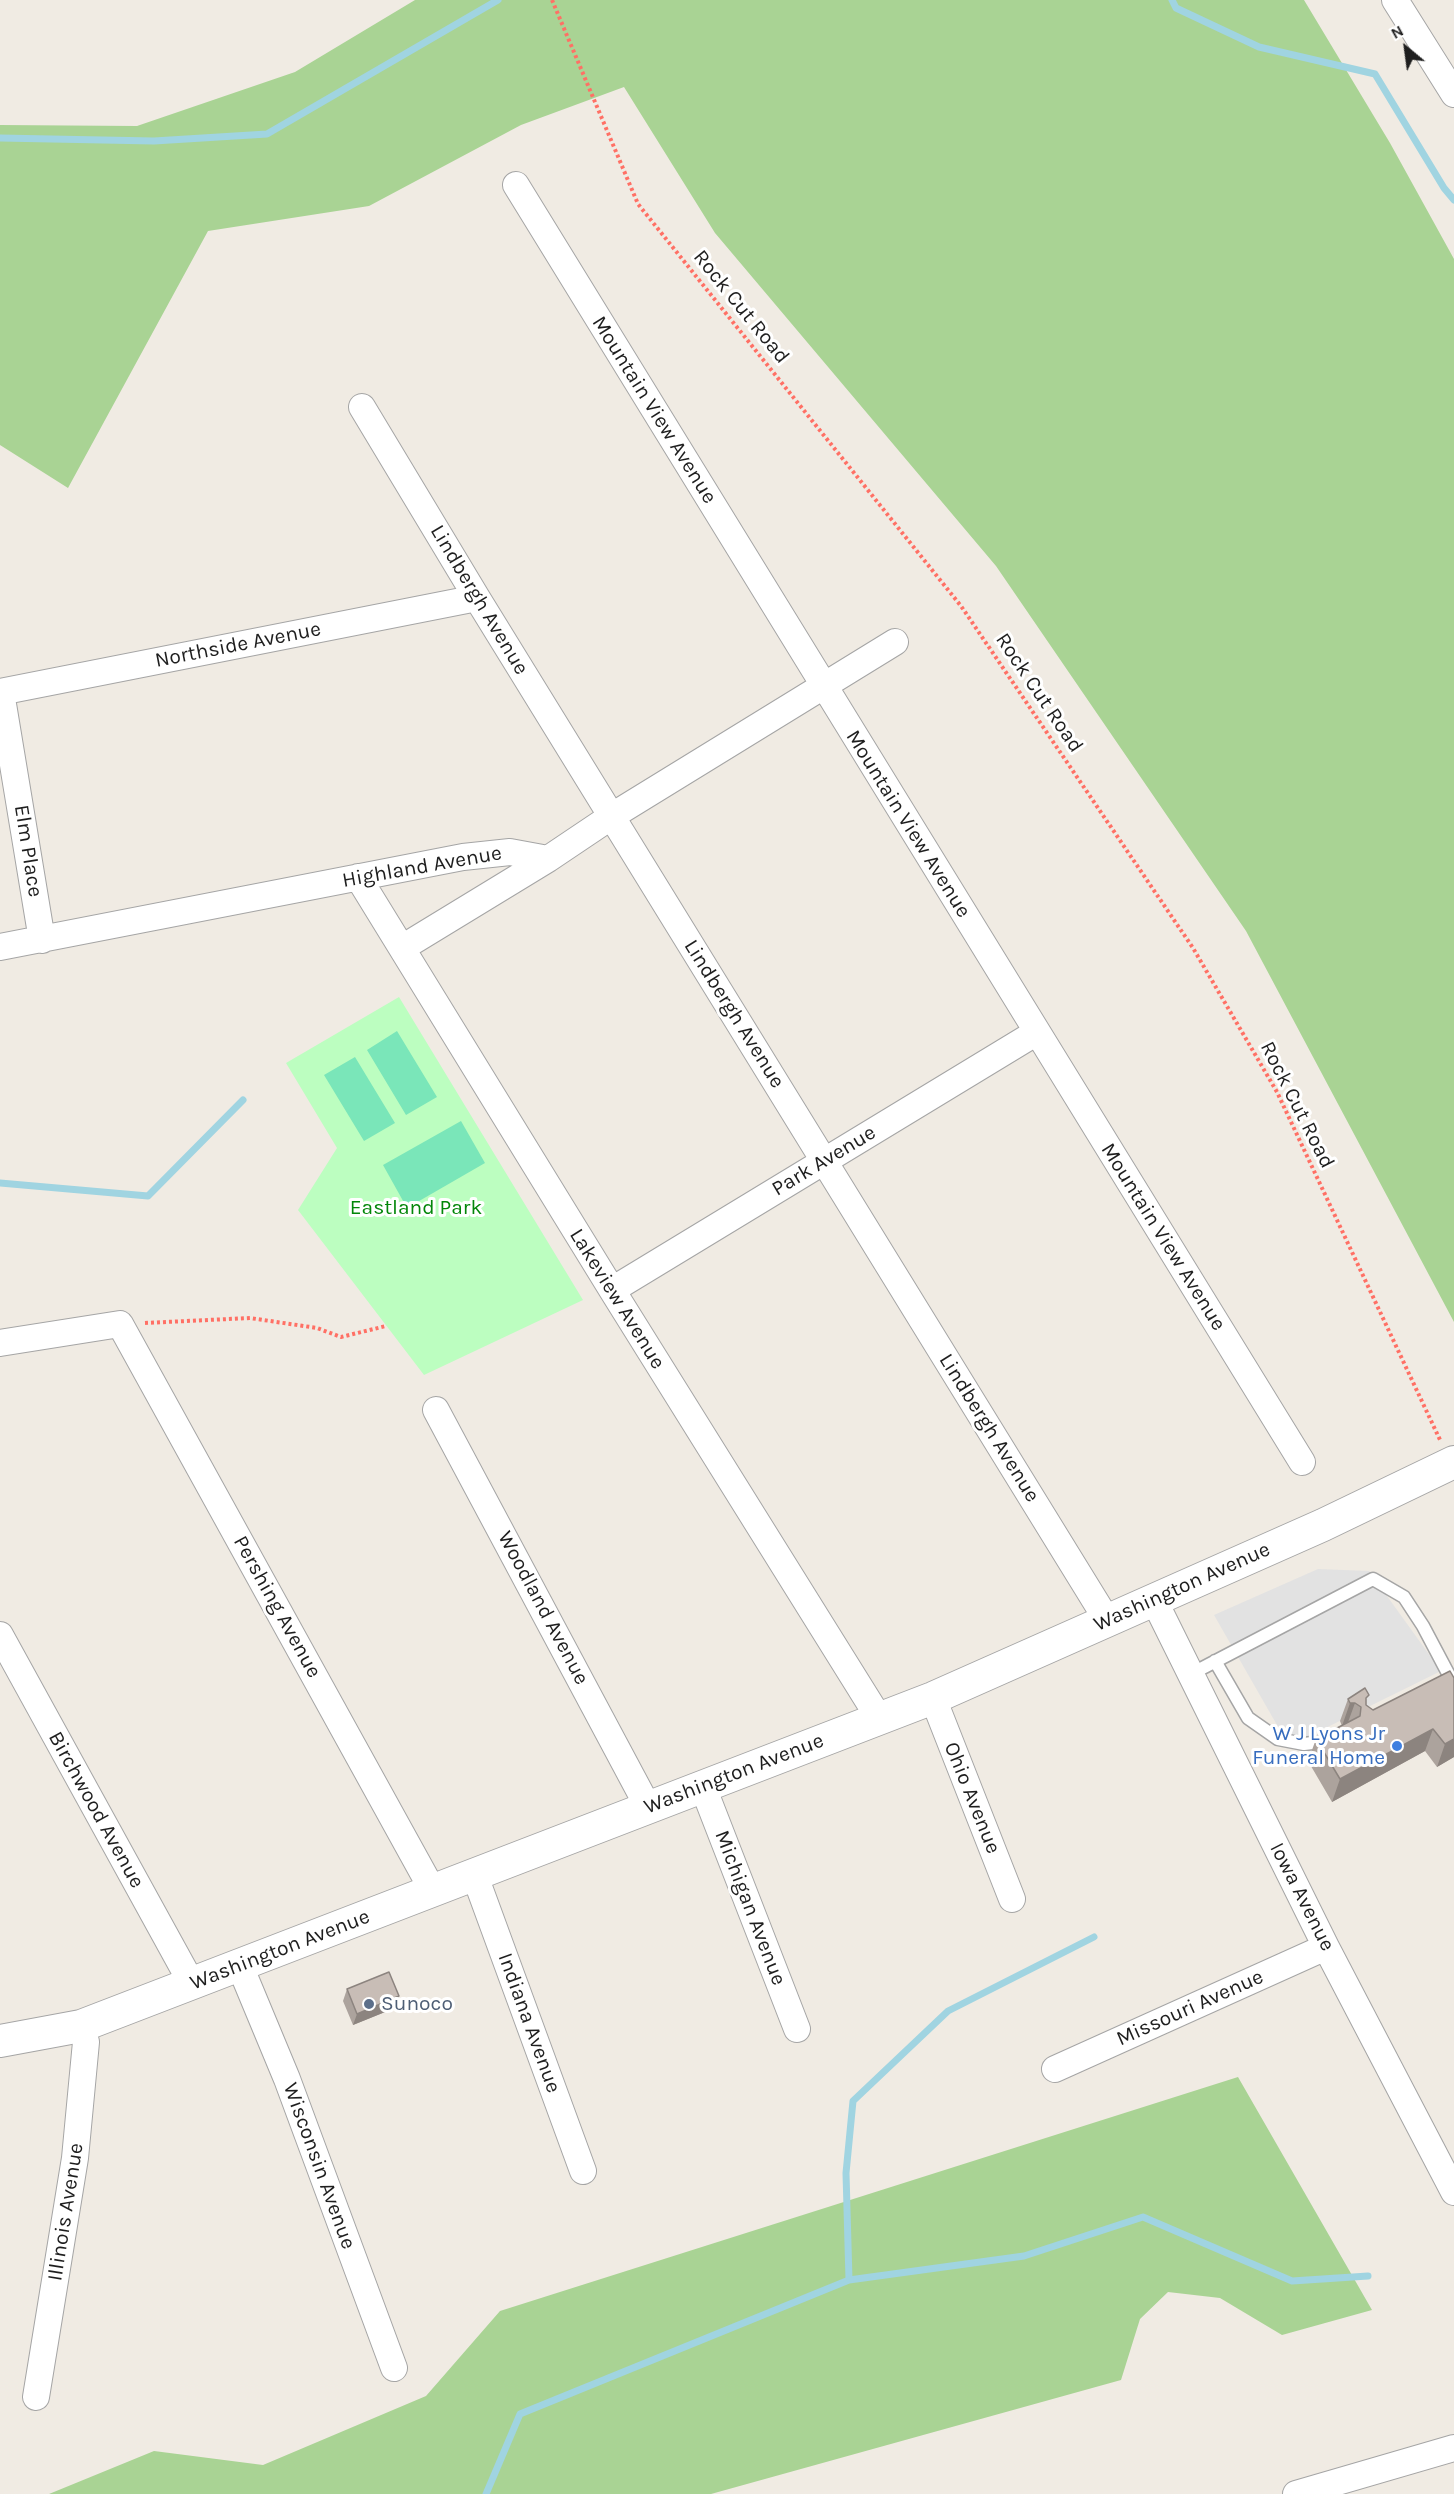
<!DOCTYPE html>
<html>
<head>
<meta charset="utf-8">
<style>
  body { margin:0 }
  #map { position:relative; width:1454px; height:2494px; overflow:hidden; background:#f0ebe3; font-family:Karla,sans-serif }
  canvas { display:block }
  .north { position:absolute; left:1376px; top:18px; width:60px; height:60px; -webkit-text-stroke:4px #fff; paint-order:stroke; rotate:331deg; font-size:16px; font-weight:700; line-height:24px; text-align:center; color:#1e1e1e }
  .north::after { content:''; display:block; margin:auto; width:21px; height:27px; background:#1e1e1e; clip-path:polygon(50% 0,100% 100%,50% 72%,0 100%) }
</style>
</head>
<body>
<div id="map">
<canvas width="1454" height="2494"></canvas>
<div class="north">N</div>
</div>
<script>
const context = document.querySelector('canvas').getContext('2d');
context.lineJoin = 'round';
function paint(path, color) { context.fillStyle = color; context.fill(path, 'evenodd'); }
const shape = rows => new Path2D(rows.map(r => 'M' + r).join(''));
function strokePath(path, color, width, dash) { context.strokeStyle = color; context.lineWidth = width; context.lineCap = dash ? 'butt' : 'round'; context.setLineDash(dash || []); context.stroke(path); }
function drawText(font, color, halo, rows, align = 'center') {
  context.font = font + ' Karla,sans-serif'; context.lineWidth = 6; context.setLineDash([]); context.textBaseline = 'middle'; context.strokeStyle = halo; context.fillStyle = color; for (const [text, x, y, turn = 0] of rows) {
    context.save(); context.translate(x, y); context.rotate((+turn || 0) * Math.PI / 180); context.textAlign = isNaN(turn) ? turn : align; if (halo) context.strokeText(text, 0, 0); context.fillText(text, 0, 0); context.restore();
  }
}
paint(shape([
  [415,0,1304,0,1390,143,1454,259,1454,1322,1246,931,996,566,715,233,624,87,521,125,369,206,208,231,68,488,0,445,0,125,137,126,295,72],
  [1238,2077,1372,2310,1282,2335,1220,2298,1168,2292,1140,2319,1121,2380,711,2494,49,2494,154,2451,263,2465,426,2396,500,2311]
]), '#a9d394');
paint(shape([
  [399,997,583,1300,424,1375,298,1210,337,1148,286,1063]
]), '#bcfec0');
paint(shape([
  [397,1031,437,1097,406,1115,367,1050],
  [355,1057,395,1123,364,1141,324,1075],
  [461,1121,485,1163,407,1208,383,1165]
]), '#7ae6b9');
paint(shape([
  [1318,1569,1369,1571,1441,1671,1289,1746,1214,1615]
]), '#e2e2e2');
strokePath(shape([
  [1172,0,1176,8,1259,47,1375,74,1444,188,1454,200],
  [0,138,154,141,267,134,498,0],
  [0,1183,148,1196,243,1100],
  [849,2280,846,2173,853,2101,948,2011,1094,1937],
  [486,2494,520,2414,849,2280,1024,2256,1143,2217,1292,2281,1368,2276]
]), '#a0d4e1', 7);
const service = shape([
  [1215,1661,1248,1718,1278,1739,1304,1744,1329,1741],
  [1191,1674,1373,1579,1404,1597,1423,1626,1451,1679,1443,1683]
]);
const minor = shape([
  [1395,0,1454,94],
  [516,185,1302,1462],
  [362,407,477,598,1107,1620],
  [0,692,477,598],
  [1,692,42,940],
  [358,877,612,1290,879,1718],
  [0,947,463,857,510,852,548,859,612,816,895,642],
  [402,948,548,859],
  [612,1290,1037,1032],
  [0,1343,120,1324,433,1891],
  [436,1410,648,1807],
  [1154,1600,1326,1947,1454,2192],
  [0,1635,192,1984],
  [933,1698,1012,1899],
  [703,1787,797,2029],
  [475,1876,583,2171],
  [240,1966,287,2079,394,2368],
  [1055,2069,1326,1947],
  [36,2397,75,2158,86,2042,81,2026],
  [1296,2494,1454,2448]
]);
const tertiary = shape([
  [0,2041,81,2026,933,1698,1323,1525,1454,1462]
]);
strokePath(service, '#a5a5a5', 15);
strokePath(minor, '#a5a5a5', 28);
strokePath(tertiary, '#a5a5a5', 34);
strokePath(shape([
  [552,0,638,204,961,606,1193,948,1277,1092,1441,1442],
  [145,1323,250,1318,317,1328,341,1337,386,1326]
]), '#ff7065', 4, [3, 3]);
strokePath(service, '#fff', 12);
strokePath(minor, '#fff', 26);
strokePath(tertiary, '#fff', 32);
paint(shape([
  [1450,1671,1454,1757,1437,1767,1425,1751,1332,1802,1308,1761,1316,1739,1342,1726,1340,1721,1348,1699,1366,1704,1366,1705,1373,1710],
  [347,1989,395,2008,353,2025,343,2001]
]), '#aca39d');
paint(shape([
  [1350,1703,1355,1703,1347,1725,1342,1726],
  [1433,1729,1425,1751,1332,1802,1340,1779],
  [1454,1739,1454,1757,1437,1767,1445,1744],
  [399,1996,395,2008,353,2025,357,2014]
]), '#8c847f');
const building = shape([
  [1450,1671,1454,1678,1454,1739,1445,1744,1433,1729,1340,1779,1316,1739,1360,1716,1361,1707,1355,1703,1350,1703,1348,1699,1365,1688,1369,1695,1366,1698,1366,1705,1373,1710,1450,1671],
  [389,1972,399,1996,357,2014,347,1989,389,1972]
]);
paint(building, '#c8bdb6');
strokePath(building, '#8c847f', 1.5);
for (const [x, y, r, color] of [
  [1397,1746,6,"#3f7fe0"],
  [369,2004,6,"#5c6f8a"]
]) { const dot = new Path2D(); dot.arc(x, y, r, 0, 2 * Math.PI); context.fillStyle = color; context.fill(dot); strokePath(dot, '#fff', 2); }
drawText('21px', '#1e1e1e', '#fff', [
  ["Rock Cut Road",741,307,51],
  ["Mountain View Avenue",654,410,58],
  ["Lindbergh Avenue",479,600,59],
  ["Northside Avenue",238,645,-11],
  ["Rock Cut Road",1039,693,56],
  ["Mountain View Avenue",908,824,58],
  ["Elm Place",28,851,81],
  ["Highland Avenue",422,867,-10],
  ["Lindbergh Avenue",734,1014,58],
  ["Rock Cut Road",1297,1105,63],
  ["Park Avenue",824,1161,-31],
  ["Mountain View Avenue",1163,1237,58],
  ["Lakeview Avenue",617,1299,58],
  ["Lindbergh Avenue",989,1428,58],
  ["Washington Avenue",1182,1587,-24],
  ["Pershing Avenue",277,1607,61],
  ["Woodland Avenue",543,1608,62],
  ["Washington Avenue",734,1774,-21],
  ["Ohio Avenue",972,1798,68],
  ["Birchwood Avenue",96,1810,61],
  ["Iowa Avenue",1302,1897,63],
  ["Michigan Avenue",750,1908,69],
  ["Washington Avenue",280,1950,-21],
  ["Missouri Avenue",1190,2008,-24],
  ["Indiana Avenue",529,2023,70],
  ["Wisconsin Avenue",319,2166,70],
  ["Illinois Avenue",66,2212,-81]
]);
drawText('21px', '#028609', '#fff', [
  ["Eastland Park",416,1208]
]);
drawText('21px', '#366cbe', '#fff', [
  ["W J Lyons Jr",1385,1734],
  ["Funeral Home",1385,1758]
], 'right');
drawText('21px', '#4e5e75', '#fff', [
  ["Sunoco",381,2004]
], 'left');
</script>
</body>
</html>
